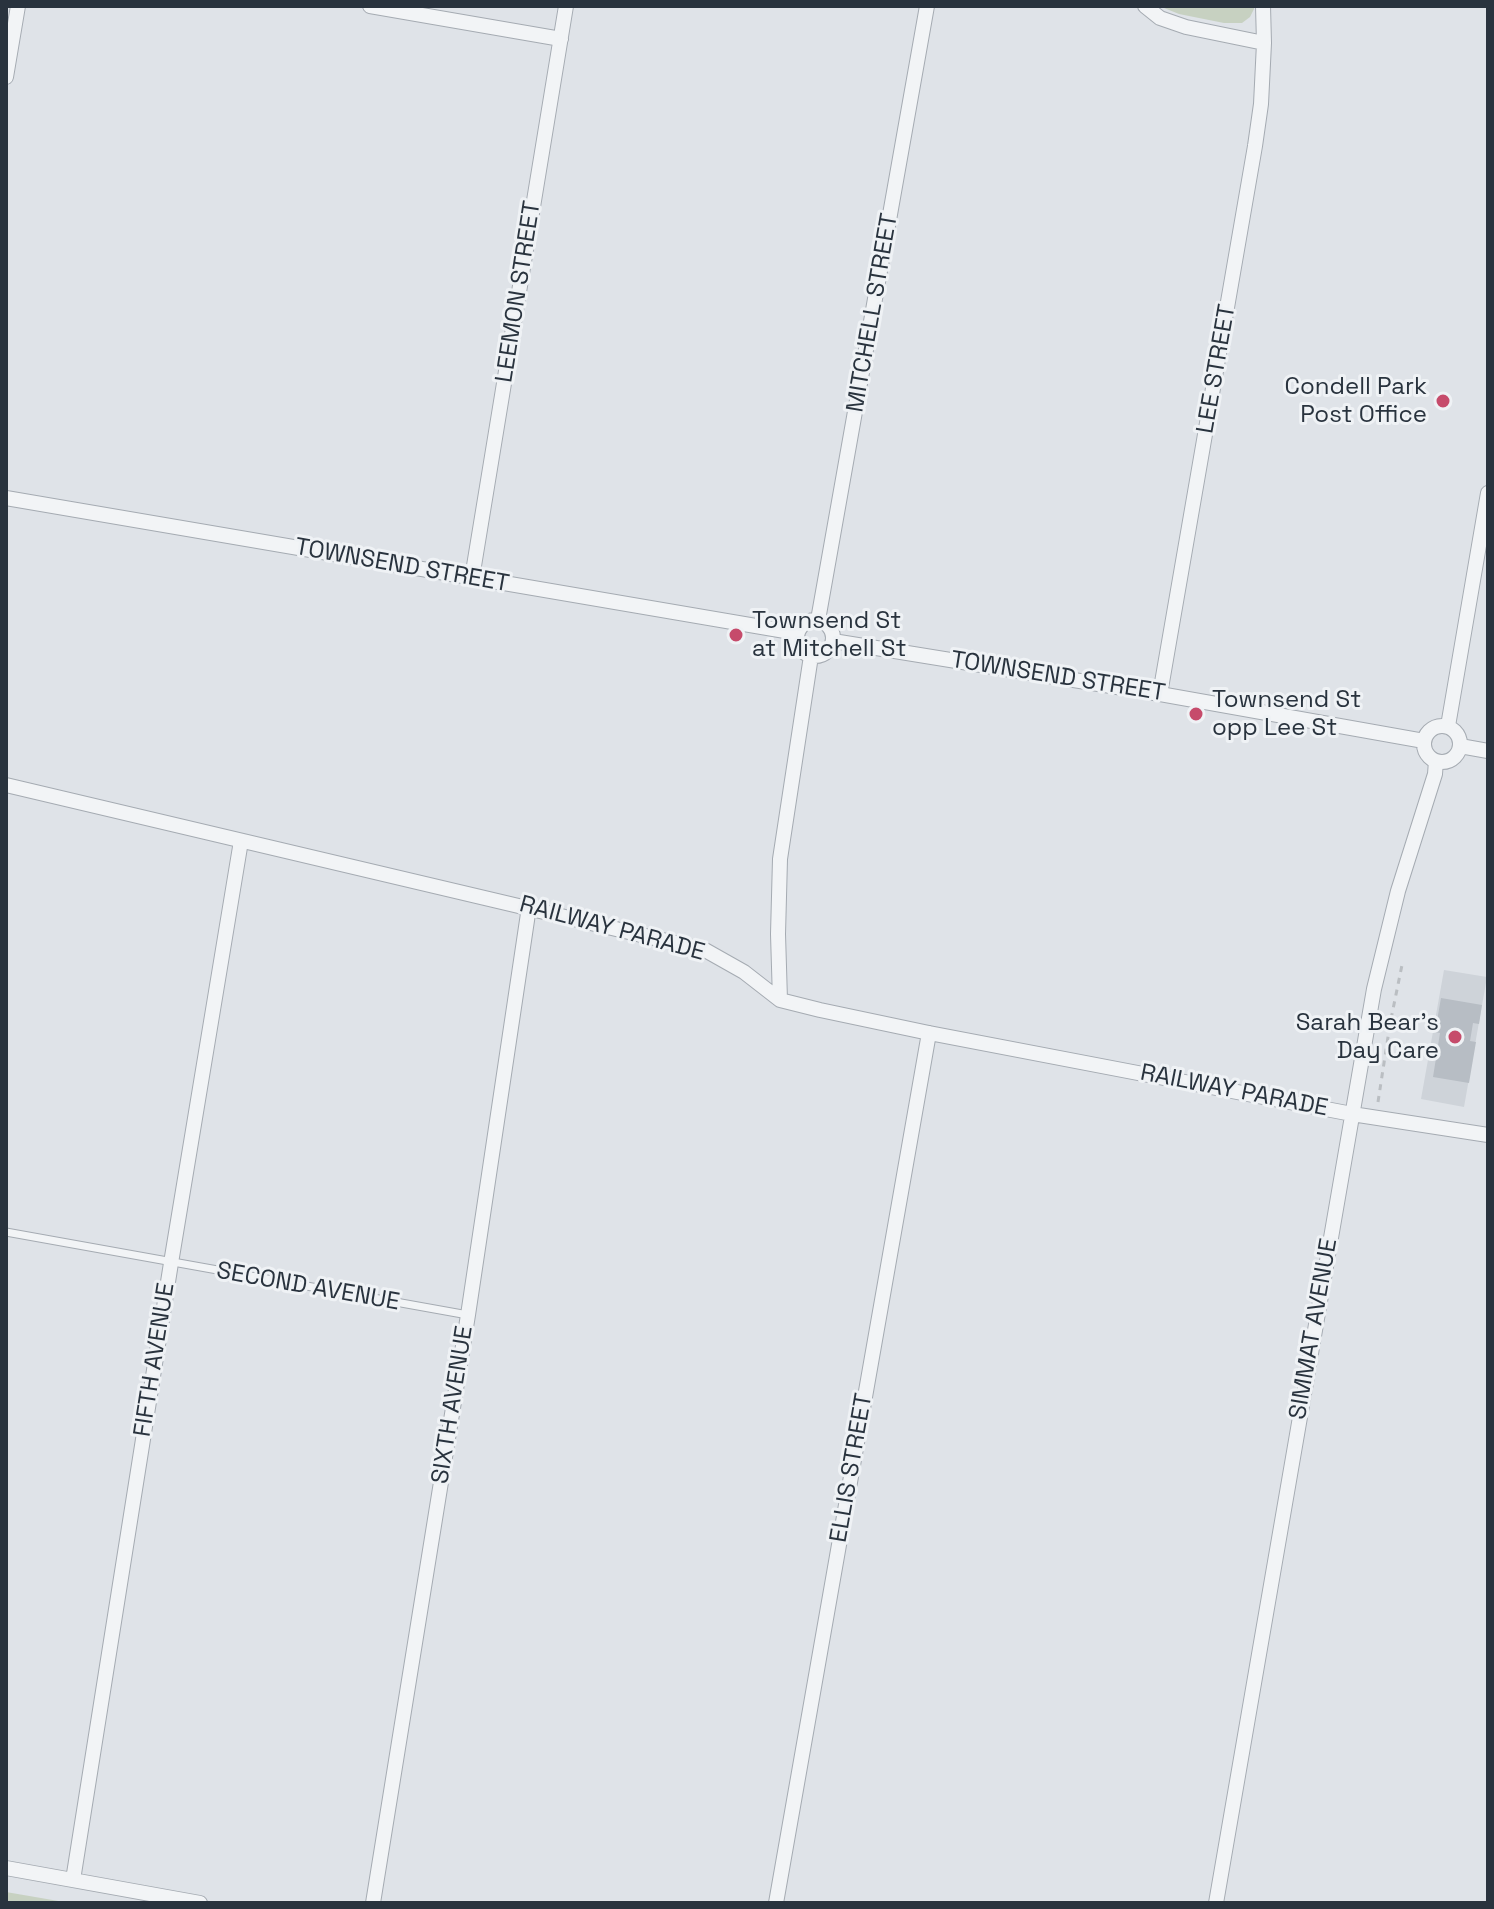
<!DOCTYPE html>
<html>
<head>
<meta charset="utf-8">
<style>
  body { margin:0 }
  #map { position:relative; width:1494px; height:1909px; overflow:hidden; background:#dfe3e8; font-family:"Space Grotesk",sans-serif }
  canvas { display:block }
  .frame { position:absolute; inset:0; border:8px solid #29333e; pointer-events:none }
</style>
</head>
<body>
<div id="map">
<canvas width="1494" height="1909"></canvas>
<div class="frame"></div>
</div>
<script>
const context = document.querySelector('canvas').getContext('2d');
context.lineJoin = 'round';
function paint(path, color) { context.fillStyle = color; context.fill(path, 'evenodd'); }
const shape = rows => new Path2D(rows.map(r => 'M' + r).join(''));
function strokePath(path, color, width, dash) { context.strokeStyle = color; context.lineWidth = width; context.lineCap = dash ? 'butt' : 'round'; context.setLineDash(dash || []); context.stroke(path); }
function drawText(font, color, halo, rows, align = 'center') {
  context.font = font + ' "Space Grotesk",sans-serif'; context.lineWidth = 6; context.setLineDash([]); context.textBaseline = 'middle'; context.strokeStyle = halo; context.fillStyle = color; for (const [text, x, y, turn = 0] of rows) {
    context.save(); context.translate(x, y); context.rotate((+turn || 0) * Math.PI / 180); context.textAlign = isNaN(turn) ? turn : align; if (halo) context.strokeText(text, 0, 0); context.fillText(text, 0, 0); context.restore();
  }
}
paint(shape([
  [1444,970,1487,977,1464,1107,1421,1099]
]), '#ced3d9');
paint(shape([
  [1159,6,1254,6,1254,9,1250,17,1242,23,1224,23,1179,14],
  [6,1892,70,1903,6,1903]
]), '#c7d1c1');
paint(shape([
  [1441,998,1482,1005,1479,1024,1473,1023,1470,1041,1476,1042,1469,1083,1433,1077,1440,1033,1435,1032]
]), '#b7bdc4');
const service = shape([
  [6,1232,468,1315]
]);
const minor = shape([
  [370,6,561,39],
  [1145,6,1160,18,1186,27,1264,43],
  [6,77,18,6],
  [6,498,785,631,797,636],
  [472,578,566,6],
  '797 638a18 18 0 1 1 36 0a18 18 0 1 1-36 0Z',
  [818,620,927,6],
  [833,641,1160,694,1424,741],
  [1160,694,1255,146,1261,104,1264,43,1263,6],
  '1424 744a18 18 0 1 1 36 0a18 18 0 1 1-36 0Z',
  [1448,726,1488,493],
  [1460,746,1488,751],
  [6,785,705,950,744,972,780,1000,820,1010,929,1033,1352,1114,1488,1135],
  [780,1000,778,934,780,859,811,656],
  [6,1868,200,1903],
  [73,1880,171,1263,241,841],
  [373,1903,468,1315,529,907],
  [776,1903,929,1033],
  [1216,1903,1374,989,1398,891,1435,774,1436,761]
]);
strokePath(service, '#a5abb2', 9);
strokePath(minor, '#a5abb2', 16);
strokePath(shape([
  [1378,1102,1390,1024,1402,965]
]), '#babec2', 3, [6, 6]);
strokePath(service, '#f2f4f6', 7);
strokePath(minor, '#f2f4f6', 14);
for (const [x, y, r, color] of [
  [1443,401,8,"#c64b6b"],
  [736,635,8,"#c64b6b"],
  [1196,714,8,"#c64b6b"],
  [1455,1037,8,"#c64b6b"]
]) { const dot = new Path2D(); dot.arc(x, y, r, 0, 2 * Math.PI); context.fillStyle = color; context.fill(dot); strokePath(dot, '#eff2f5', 3); }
drawText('24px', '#29333e', '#eff2f5', [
  ["LEEMON STREET",519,292,-81],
  ["MITCHELL STREET",873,313,-80],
  ["LEE STREET",1217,369,-80],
  ["TOWNSEND STREET",402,566,10],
  ["TOWNSEND STREET",1058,677,9],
  ["RAILWAY PARADE",612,929,15],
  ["RAILWAY PARADE",1234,1091,11],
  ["SECOND AVENUE",308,1287,10],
  ["SIMMAT AVENUE",1314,1329,-80],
  ["FIFTH AVENUE",155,1360,-81],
  ["SIXTH AVENUE",453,1405,-81],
  ["ELLIS STREET",852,1468,-80]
]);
drawText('24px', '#29333e', '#eff2f5', [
  ["Condell Park",1427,387],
  ["Post Office",1427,415],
  ["Townsend St",752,621,"left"],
  ["at Mitchell St",752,649,"left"],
  ["Townsend St",1212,700,"left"],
  ["opp Lee St",1212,728,"left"],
  ["Sarah Bear's",1439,1023],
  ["Day Care",1439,1051]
], 'right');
</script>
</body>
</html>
